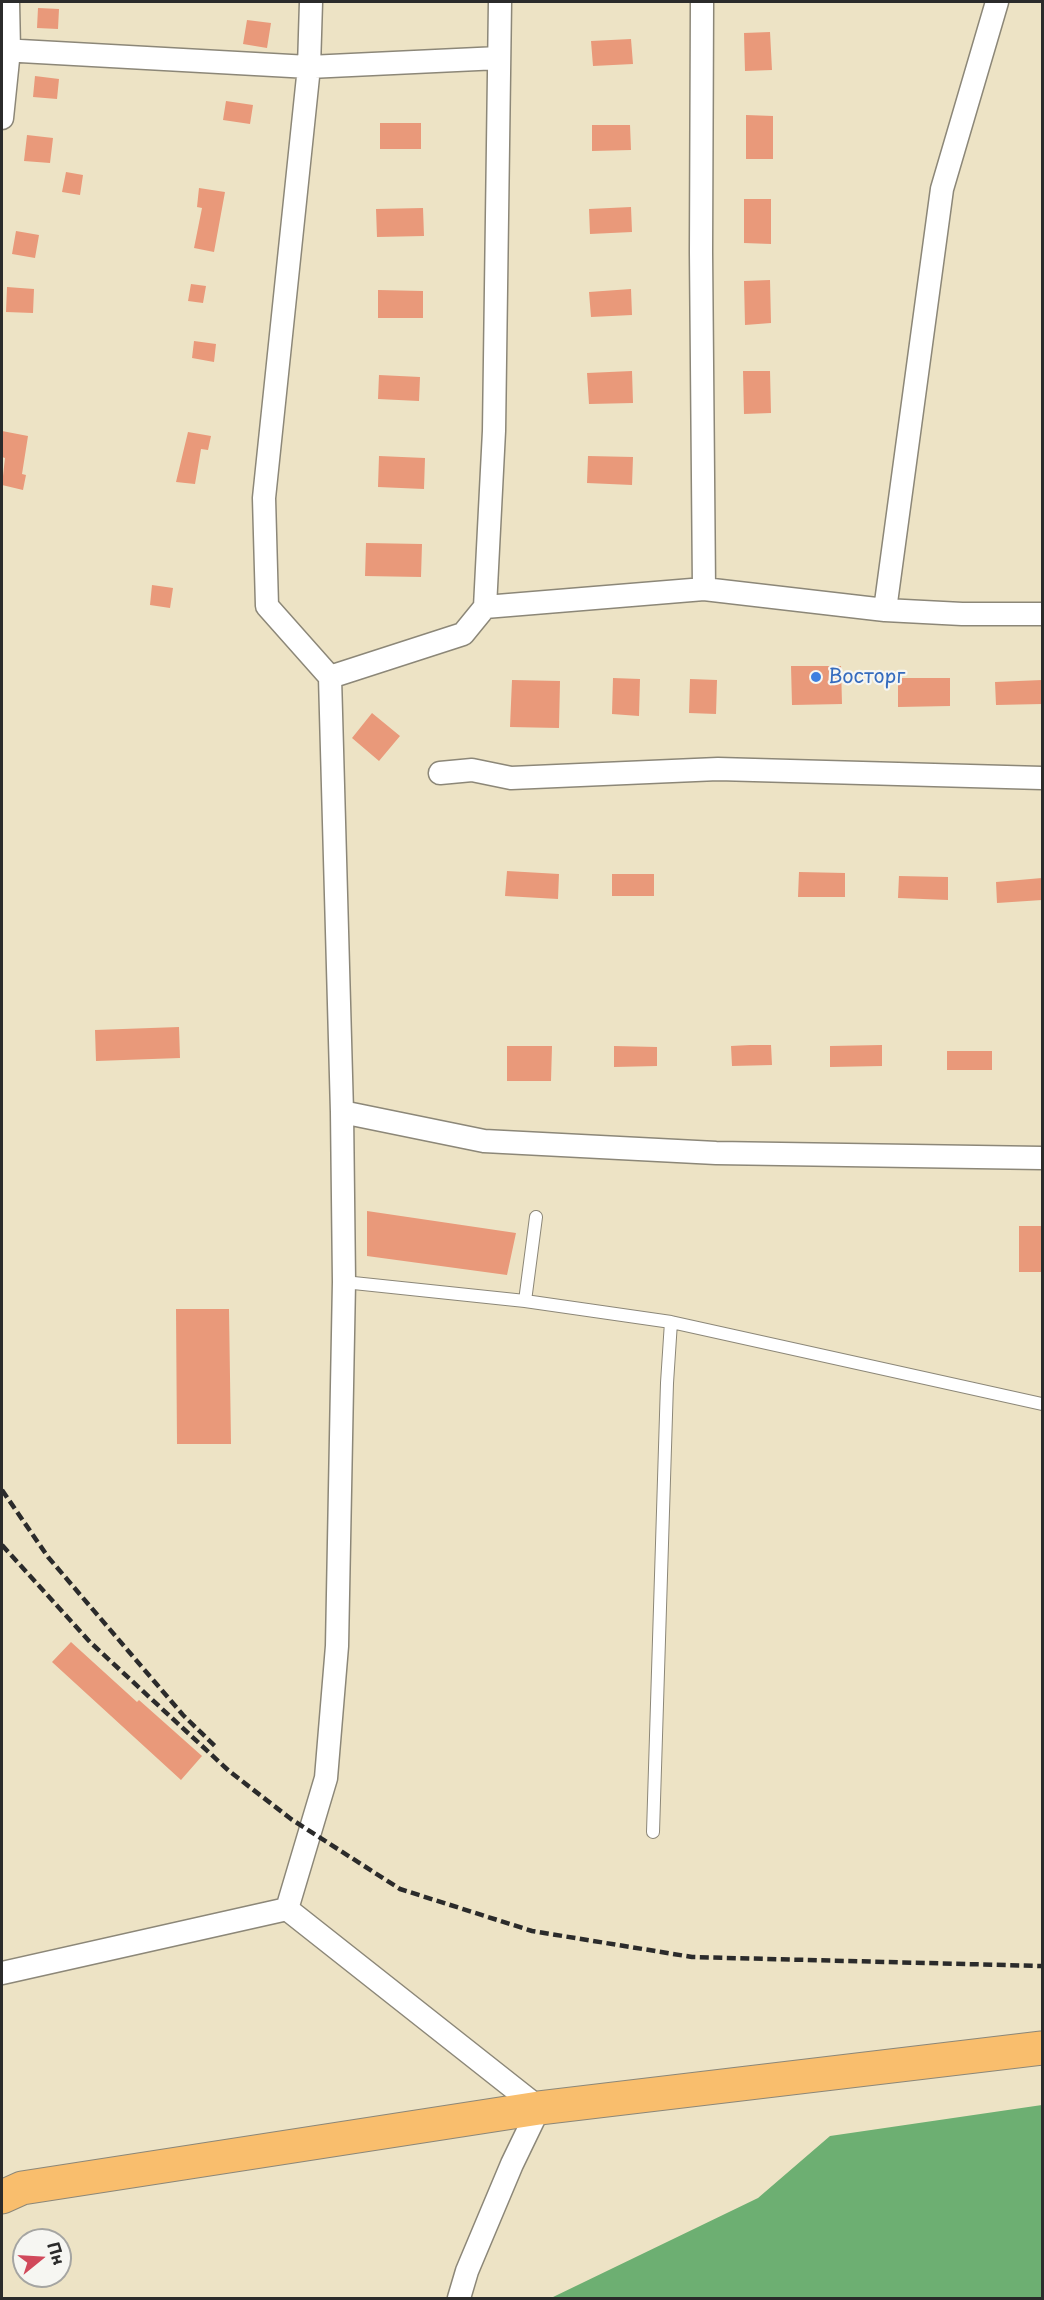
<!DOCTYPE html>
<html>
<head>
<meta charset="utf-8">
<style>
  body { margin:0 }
  #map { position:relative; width:1044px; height:2300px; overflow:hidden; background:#ede3c5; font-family:"Playpen Sans",sans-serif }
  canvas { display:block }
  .frame { position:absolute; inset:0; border:3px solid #2b2b2b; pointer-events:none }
  .north { position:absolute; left:12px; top:2228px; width:60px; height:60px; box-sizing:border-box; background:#f6f6f2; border:2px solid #a5a5a2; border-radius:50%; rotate:72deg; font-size:16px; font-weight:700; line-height:24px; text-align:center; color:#2b2b2b }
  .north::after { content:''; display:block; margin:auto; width:21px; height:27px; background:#d1495b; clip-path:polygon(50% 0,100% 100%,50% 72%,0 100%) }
</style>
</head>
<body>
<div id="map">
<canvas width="1044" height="2300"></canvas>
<div class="frame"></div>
<div class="north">Пн</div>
</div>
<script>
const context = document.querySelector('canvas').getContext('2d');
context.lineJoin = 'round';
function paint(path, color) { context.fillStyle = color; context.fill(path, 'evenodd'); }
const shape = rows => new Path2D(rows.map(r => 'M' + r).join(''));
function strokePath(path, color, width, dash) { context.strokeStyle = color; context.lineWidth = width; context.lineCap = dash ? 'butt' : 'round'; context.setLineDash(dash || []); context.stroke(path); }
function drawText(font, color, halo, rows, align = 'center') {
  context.font = font + ' "Playpen Sans",sans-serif'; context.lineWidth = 4.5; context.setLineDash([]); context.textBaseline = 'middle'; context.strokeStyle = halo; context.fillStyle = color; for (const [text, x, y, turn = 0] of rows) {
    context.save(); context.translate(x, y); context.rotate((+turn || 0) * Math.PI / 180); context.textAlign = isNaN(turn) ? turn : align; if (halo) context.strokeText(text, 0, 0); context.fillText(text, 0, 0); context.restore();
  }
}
paint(shape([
  [1042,2105,1042,2298,551,2298,758,2198,830,2136]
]), '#6daf72');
paint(shape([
  [38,8,59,9,58,29,37,28],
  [247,20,271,23,267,48,243,44],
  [770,32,772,70,745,71,744,33],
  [631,39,633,64,593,66,591,41],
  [35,76,59,79,57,99,33,97],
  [226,101,253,105,250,124,223,120],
  [746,115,773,116,773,159,746,159],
  [380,123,421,123,421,149,380,149],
  [592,125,630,125,631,150,592,151],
  [27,135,53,138,50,163,24,161],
  [66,172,83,175,80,195,62,192],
  [199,188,225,192,214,252,194,248,202,208,197,207],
  [744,199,771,199,771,244,744,243],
  [631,207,632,232,590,234,589,209],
  [423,208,424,236,377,237,376,209],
  [16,231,39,235,35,258,12,254],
  [770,280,771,323,745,325,744,281],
  [191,284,206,286,203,303,188,301],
  [7,287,34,289,33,313,6,312],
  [631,289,632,315,591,317,589,292],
  [378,290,423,291,423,318,378,318],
  [194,341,216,344,214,362,192,358],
  [632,371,633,403,589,404,587,373],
  [743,371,770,371,771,413,744,414],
  [379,375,420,377,419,401,378,399],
  [2,431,28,436,22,474,26,475,23,490,2,485,5,458,2,457],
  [188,432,211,436,208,450,201,449,195,484,176,482],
  [379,456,425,458,424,489,378,487],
  [588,456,633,457,632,485,587,483],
  [366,543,422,544,421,577,365,576],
  [152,585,173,588,170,608,150,605],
  [791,666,841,666,842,704,792,705],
  [613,678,640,679,639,716,612,714],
  [898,678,950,678,950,706,898,707],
  [690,679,717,680,716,714,689,713],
  [512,680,560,681,559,728,510,727],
  [1042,680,1042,704,996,705,995,682],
  [372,713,400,736,379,761,352,738],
  [507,871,559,874,558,899,505,896],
  [799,872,845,873,845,897,798,897],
  [612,874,654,874,654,896,612,896],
  [899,876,948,877,948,900,898,898],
  [1042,878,1042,900,997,903,996,882],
  [179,1027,180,1058,96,1061,95,1030],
  [750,1045,771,1045,772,1065,732,1066,731,1046],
  [882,1045,882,1066,830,1067,830,1046],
  [507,1046,552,1046,551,1081,507,1081],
  [614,1046,657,1047,657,1066,614,1067],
  [947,1051,992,1051,992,1070,947,1070],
  [367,1211,516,1233,507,1275,367,1256],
  [1019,1226,1042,1226,1042,1272,1019,1272],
  [176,1309,229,1309,231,1444,177,1444],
  [71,1642,137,1702,139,1700,202,1756,181,1780,52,1662]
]), '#e9997a');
const service = shape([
  [344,1282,525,1301,536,1217],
  [525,1301,671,1322,1042,1404],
  [653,1832,667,1383,671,1322]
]);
const minor = shape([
  [702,2,701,252,704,589],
  [2,50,309,67,499,58],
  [2,118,9,50,8,2],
  [485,607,494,431,500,2],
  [885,610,942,189,997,2],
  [330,677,463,634,485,607,704,589,885,610,962,614,1042,614],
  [440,773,472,770,511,778,718,769,1042,778],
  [342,1112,484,1141,716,1153,1042,1158],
  [287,1909,326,1778,337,1646,344,1282,342,1112,330,677,267,606,264,498,309,67,311,2],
  [287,1909,539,2108,512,2164,467,2271,459,2298],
  [2,1973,287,1909]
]);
const primary = shape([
  [2,2197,22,2188,539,2108,1042,2048]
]);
strokePath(service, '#8c8778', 14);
strokePath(minor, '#8c8778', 25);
strokePath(primary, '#8c8778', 35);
strokePath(service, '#fff', 12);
strokePath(minor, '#fff', 22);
strokePath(primary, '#f9be6d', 33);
strokePath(shape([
  [2,1490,48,1557,183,1715,215,1746],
  [2,1545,90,1642,229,1771,291,1819,400,1889,532,1931,692,1957,1042,1966]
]), '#2b2b2b', 4.5, [9, 4.5]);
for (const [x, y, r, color] of [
  [816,677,6,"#3f7fe0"]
]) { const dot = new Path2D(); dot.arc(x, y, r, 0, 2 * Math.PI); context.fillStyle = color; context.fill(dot); strokePath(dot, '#f6f6f2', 2); }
drawText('20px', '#366cbe', '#f6f6f2', [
  ["Восторг",828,677]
], 'left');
</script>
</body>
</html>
